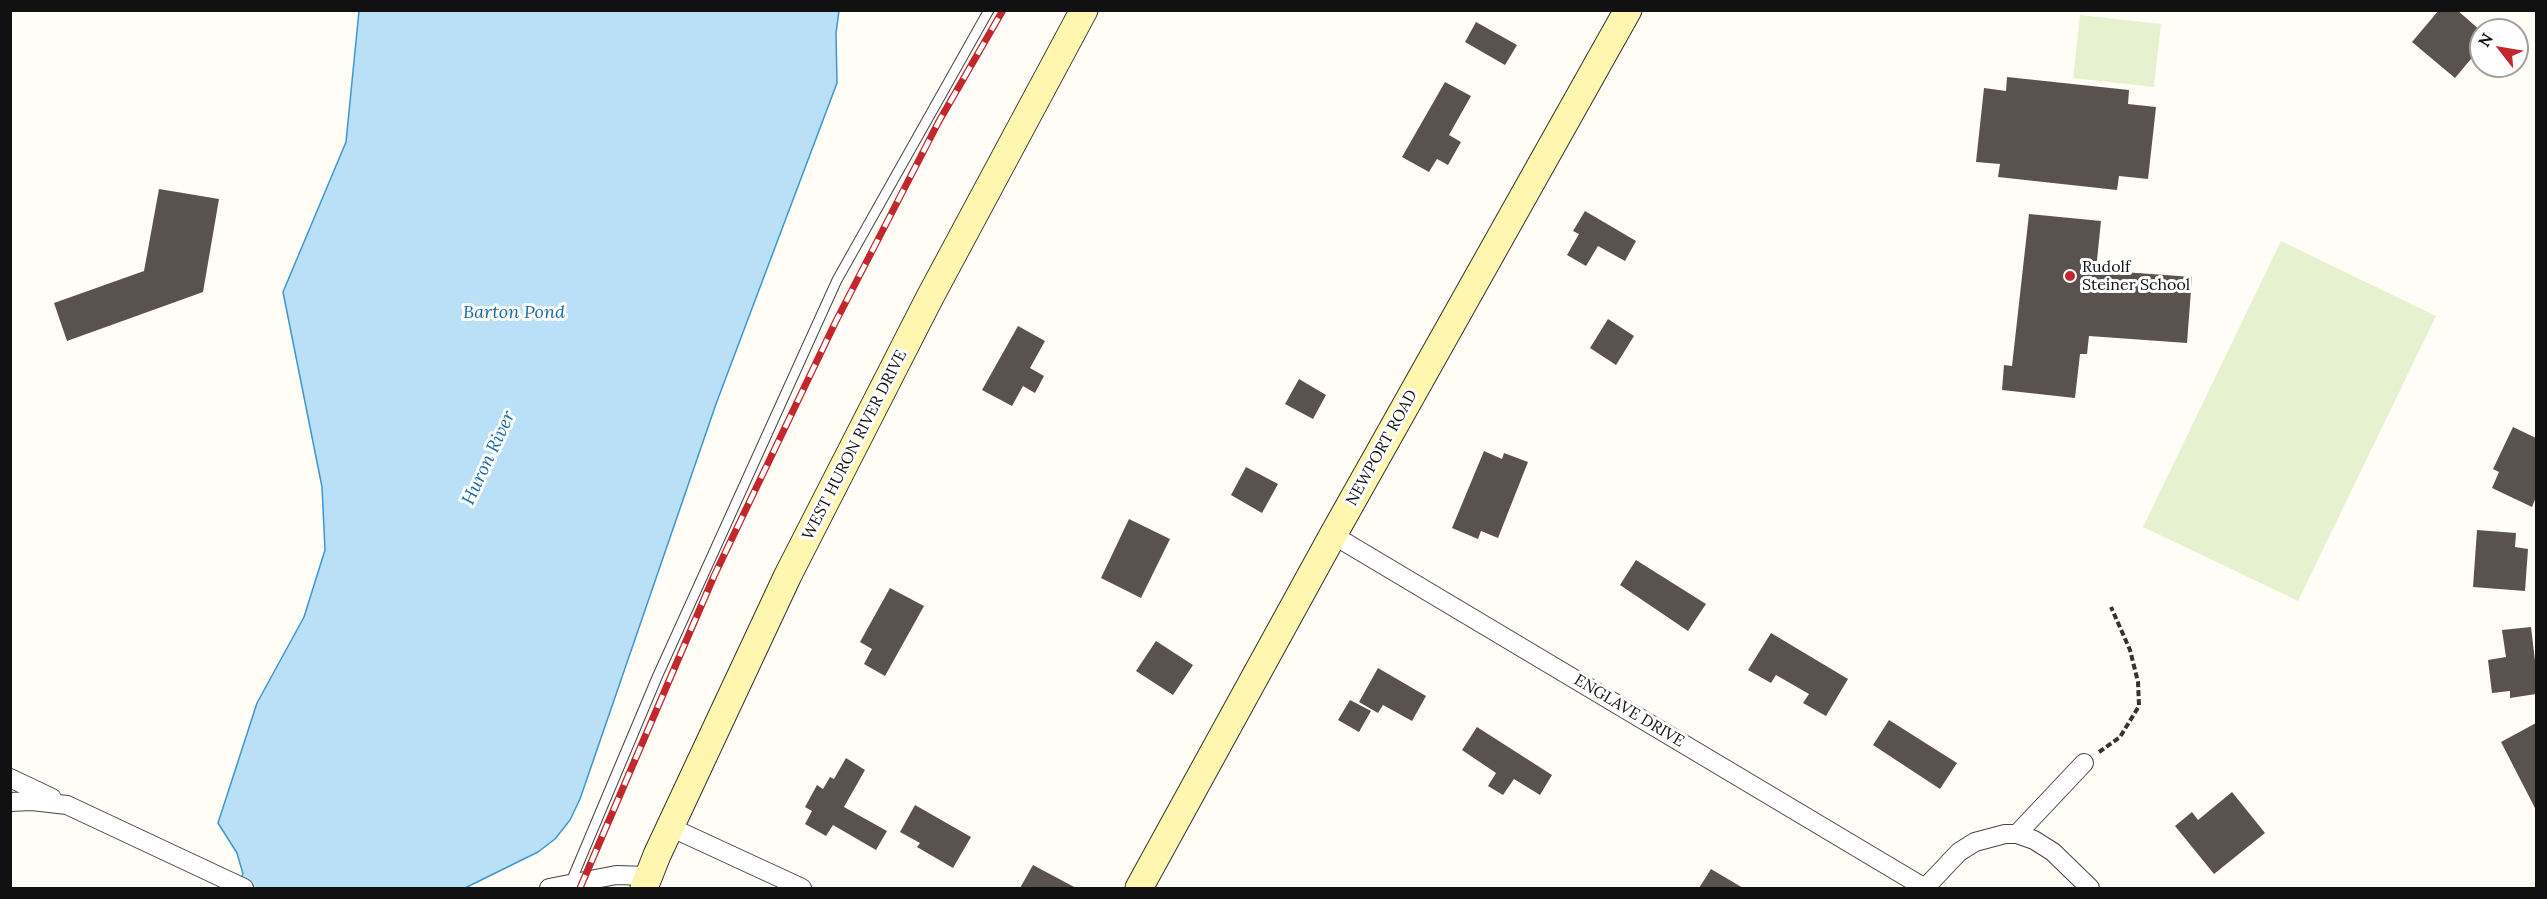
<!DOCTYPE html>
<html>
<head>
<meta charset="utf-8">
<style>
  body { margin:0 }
  #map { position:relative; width:2547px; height:899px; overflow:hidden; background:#fffdf5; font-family:Lora,serif }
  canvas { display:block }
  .frame { position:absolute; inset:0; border:12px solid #111; pointer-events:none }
  .north { position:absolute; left:2469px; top:18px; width:60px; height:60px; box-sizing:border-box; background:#fff; border:2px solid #a0a0a0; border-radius:50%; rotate:301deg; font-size:16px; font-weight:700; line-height:24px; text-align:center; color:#111 }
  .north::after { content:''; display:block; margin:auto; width:21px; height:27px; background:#c4262e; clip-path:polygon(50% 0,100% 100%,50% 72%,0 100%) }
</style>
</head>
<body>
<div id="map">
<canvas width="2547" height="899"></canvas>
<div class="frame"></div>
<div class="north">N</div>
</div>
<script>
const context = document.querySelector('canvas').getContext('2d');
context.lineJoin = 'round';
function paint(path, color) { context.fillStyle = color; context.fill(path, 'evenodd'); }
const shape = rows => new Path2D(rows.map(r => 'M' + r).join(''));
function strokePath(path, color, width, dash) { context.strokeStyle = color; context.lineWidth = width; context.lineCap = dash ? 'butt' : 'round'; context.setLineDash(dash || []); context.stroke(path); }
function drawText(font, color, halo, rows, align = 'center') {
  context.font = font + ' Lora,serif'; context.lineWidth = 6; context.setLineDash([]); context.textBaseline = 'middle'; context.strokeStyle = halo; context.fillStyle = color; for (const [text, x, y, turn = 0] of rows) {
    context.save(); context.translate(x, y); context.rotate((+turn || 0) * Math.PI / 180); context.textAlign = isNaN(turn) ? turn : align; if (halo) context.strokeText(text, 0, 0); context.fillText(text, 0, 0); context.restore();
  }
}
paint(shape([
  [2080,15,2161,24,2154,87,2073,78],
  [2281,241,2436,316,2298,601,2143,527]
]), '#e6f2cf');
const water = shape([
  [359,11,839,11,836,33,837,83,716,404,580,799,570,820,555,839,538,852,465,888,235,888,243,874,237,853,218,823,257,703,304,617,325,550,322,487,283,292,346,142,359,11]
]);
paint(water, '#b9e0f7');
strokePath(water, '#3f96cf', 1.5);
paint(shape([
  [2439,10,2457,10,2481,31,2481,47,2455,78,2412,42],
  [1476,22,1517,45,1505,65,1465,42],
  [2007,77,2129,90,2128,104,2156,107,2148,179,2119,176,2117,190,1998,177,2000,164,1976,162,1984,88,2006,91],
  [1445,82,1471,96,1449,135,1461,142,1448,165,1437,159,1429,172,1402,157],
  [159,189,219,199,203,292,67,341,54,303,144,271],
  [1585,211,1636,241,1625,261,1598,246,1586,266,1567,255,1579,234,1573,231],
  [2029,214,2101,221,2096,270,2192,277,2187,343,2089,336,2087,354,2080,354,2075,398,2002,390,2004,365,2012,366],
  [1608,319,1634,336,1616,365,1590,348],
  [1018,326,1045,341,1030,368,1044,376,1035,393,1023,386,1012,406,982,390],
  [1299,379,1326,395,1313,419,1285,404],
  [2513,427,2536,438,2536,497,2532,507,2492,488,2499,472,2493,469],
  [1484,451,1502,459,1504,453,1528,462,1498,538,1481,531,1478,539,1452,528],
  [1246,467,1278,484,1262,513,1231,495],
  [1129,519,1170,539,1141,598,1101,578],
  [2477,530,2516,533,2515,547,2528,549,2525,591,2473,587],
  [1636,560,1706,604,1688,631,1620,585],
  [890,588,924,606,885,676,864,664,872,649,860,642],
  [2531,627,2536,669,2536,694,2510,698,2510,691,2492,693,2488,660,2506,657,2502,630],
  [1771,633,1848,679,1826,716,1803,703,1809,694,1776,675,1771,683,1748,670],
  [1156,641,1193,665,1173,695,1136,671],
  [1378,668,1426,696,1412,721,1383,705,1378,713,1359,702],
  [1350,700,1371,711,1359,732,1338,720],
  [1889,720,1957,763,1940,789,1873,745],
  [2536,723,2536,810,2501,742],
  [1477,727,1552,775,1540,795,1514,779,1503,795,1488,786,1496,773,1462,750],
  [846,758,865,770,844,807,887,831,876,850,833,825,826,836,805,824,812,811,805,807,817,785,823,789,830,777,834,779],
  [2232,792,2265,833,2214,874,2175,826,2192,812,2198,820],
  [915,805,971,837,953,868,917,847,920,843,900,832],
  [1033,865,1076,888,1020,888],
  [1711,869,1743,888,1699,888]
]), '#5a524d');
const lane = shape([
  [570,884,658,675,837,280,989,10]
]);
const street = shape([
  [1333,535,1925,888],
  [10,778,52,798],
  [10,802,32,801,67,805,244,888],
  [670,827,802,888],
  [2017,834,2084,763],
  [549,888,616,875,648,876],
  [1925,888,1959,852,1975,842,2005,834,2017,834,2034,840,2053,852,2090,888]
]);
const secondary = shape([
  [644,888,657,855,788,575,930,297,1084,10],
  [1139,888,1333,535,1628,10]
]);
strokePath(lane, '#444', 11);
strokePath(street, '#444', 20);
strokePath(secondary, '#333', 29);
strokePath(shape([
  [2099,752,2120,737,2139,706,2138,682,2130,650,2111,607]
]), '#333', 4, [6, 3]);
strokePath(lane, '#fff', 9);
strokePath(street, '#fff', 18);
strokePath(secondary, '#fff6b0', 27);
const rail = shape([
  [580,888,714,576,836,321,938,123,1003,10]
]);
strokePath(rail, '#c4262e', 7);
strokePath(rail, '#fff', 4.5, [14]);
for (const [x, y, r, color] of [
  [2070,276,6,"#c4262e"]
]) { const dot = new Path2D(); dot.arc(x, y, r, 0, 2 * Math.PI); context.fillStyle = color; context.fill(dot); strokePath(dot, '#fff', 2); }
drawText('16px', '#111', '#fff', [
  ["Rudolf",2082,267],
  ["Steiner School",2082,285]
], 'left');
drawText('16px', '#111', '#fff', [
  ["WEST HURON RIVER DRIVE",855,445,-63],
  ["NEWPORT ROAD",1382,448,-61],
  ["ENGLAVE DRIVE",1629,711,31]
]);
drawText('italic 18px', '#1768a6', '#fff', [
  ["Barton Pond",514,313],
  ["Huron River",489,458,-65]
]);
</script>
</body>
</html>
